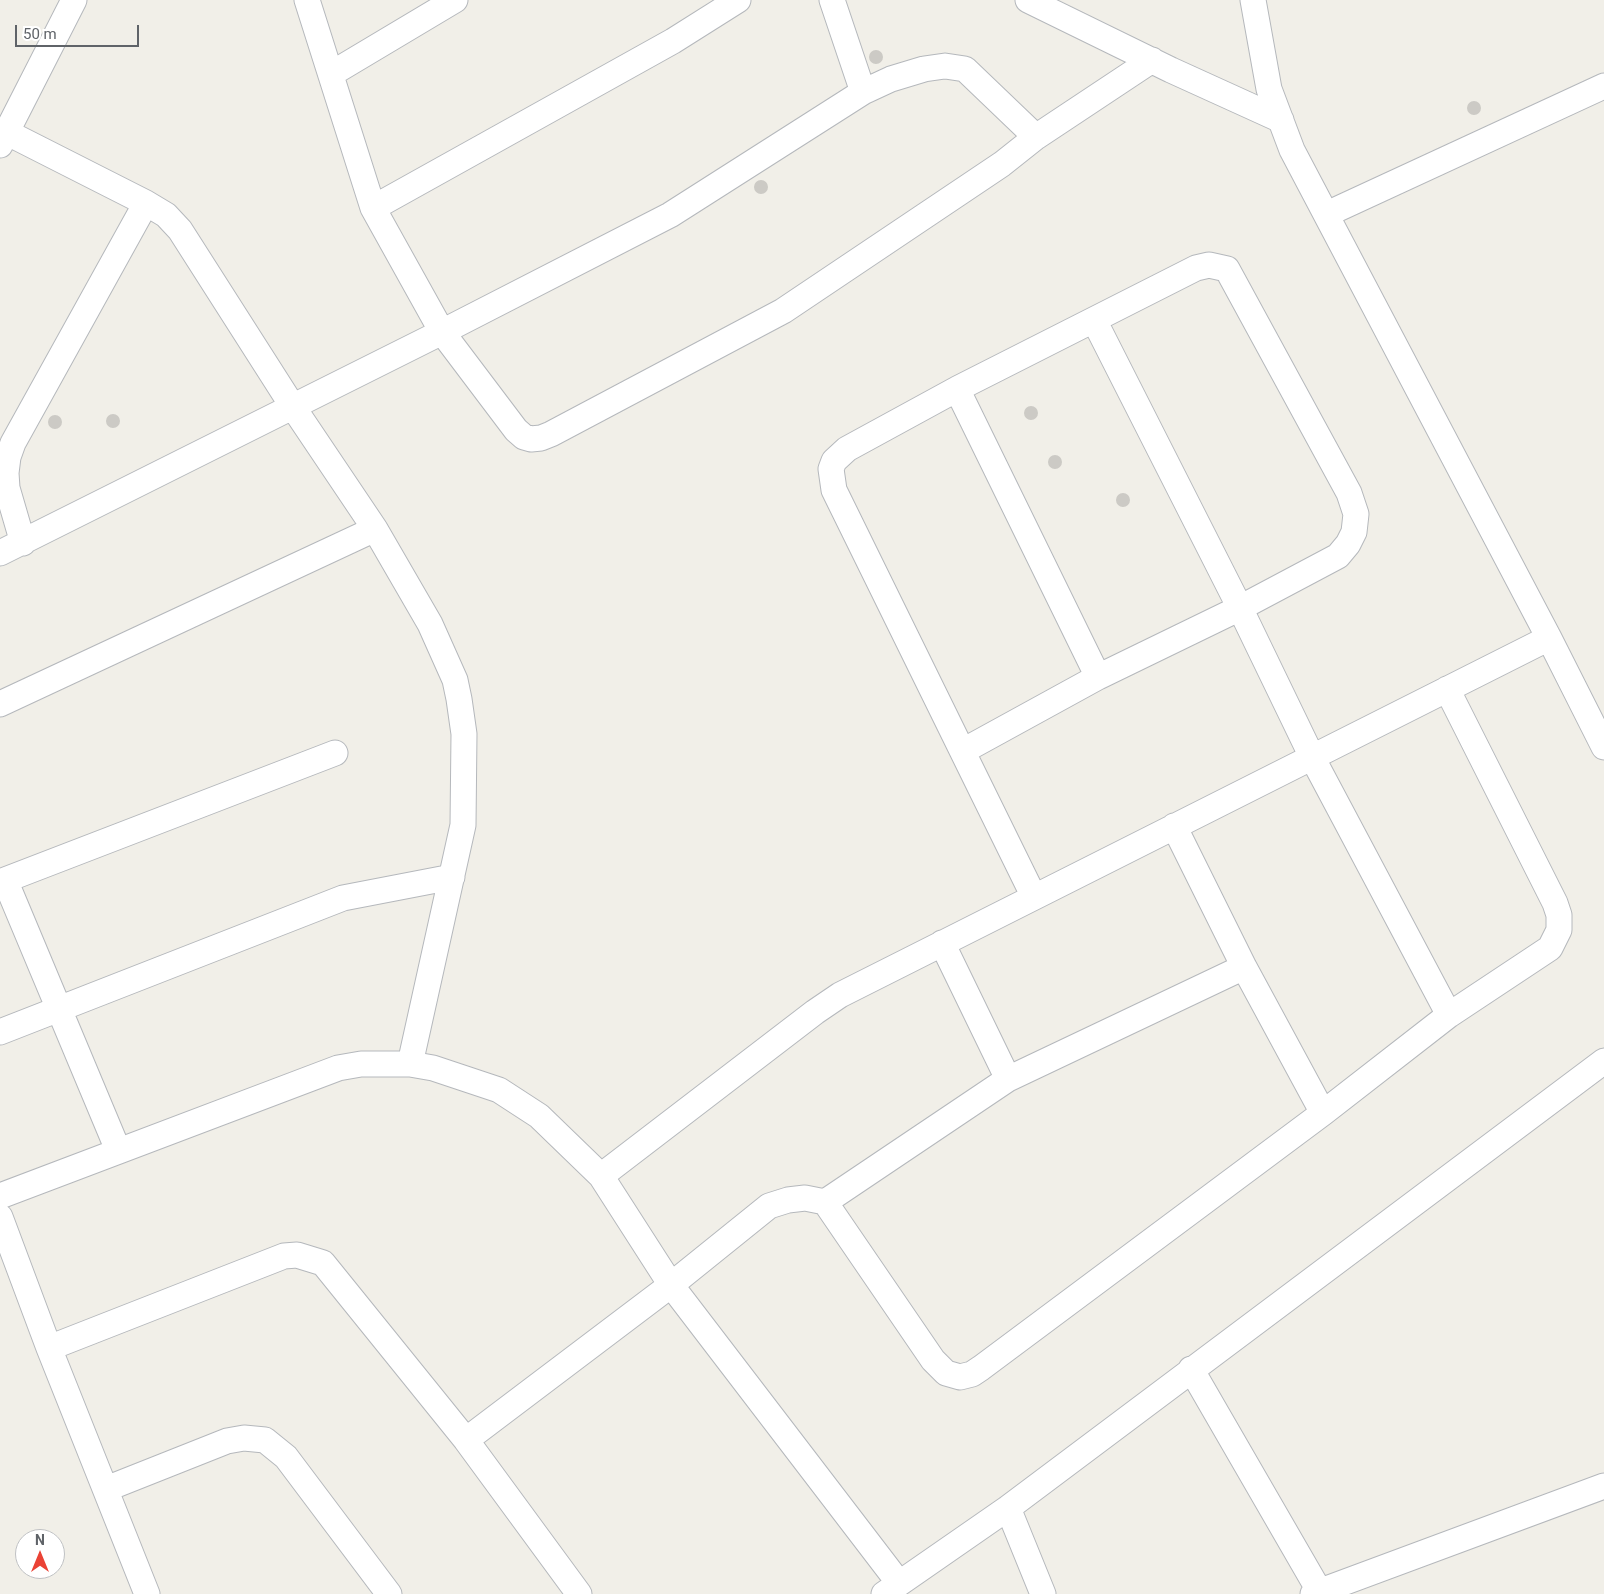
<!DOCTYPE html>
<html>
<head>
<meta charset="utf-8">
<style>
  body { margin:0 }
  #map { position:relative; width:1604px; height:1594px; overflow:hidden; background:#f1efe8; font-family:Roboto,sans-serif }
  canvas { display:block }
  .north { position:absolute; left:15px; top:1529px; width:50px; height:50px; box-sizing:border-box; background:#fff; border:1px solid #bfc1c3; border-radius:50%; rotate:0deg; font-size:14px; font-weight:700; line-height:20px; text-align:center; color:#5f6368 }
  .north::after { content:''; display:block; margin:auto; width:18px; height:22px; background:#ea4335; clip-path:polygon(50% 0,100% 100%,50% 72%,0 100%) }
  .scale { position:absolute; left:15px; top:25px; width:124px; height:22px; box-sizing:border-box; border:2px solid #5f6368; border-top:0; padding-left:6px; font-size:15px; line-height:18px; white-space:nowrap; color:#5f6368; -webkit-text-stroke:4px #fff; paint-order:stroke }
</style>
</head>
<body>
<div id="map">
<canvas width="1604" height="1594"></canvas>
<div class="north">N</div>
<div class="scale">50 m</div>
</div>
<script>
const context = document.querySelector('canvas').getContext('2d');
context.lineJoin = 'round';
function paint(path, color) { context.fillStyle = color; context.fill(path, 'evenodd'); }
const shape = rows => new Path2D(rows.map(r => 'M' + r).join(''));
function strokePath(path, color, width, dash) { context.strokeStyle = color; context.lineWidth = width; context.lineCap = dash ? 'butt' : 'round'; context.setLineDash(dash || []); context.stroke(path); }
paint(shape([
  '869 57a7 7 0 1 1 14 0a7 7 0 1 1-14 0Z',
  '1467 108a7 7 0 1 1 14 0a7 7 0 1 1-14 0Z',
  '754 187a7 7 0 1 1 14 0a7 7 0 1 1-14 0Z',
  '1024 413a7 7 0 1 1 14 0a7 7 0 1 1-14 0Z',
  '106 421a7 7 0 1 1 14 0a7 7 0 1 1-14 0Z',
  '48 422a7 7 0 1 1 14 0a7 7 0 1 1-14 0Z',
  '1048 462a7 7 0 1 1 14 0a7 7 0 1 1-14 0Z',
  '1116 500a7 7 0 1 1 14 0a7 7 0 1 1-14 0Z'
]), '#cccac5');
const minor = shape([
  [832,0,863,92],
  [1028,0,1171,70,1281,120],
  [1253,0,1269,89,1292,150,1549,638,1604,747],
  [331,74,455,0],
  [6,132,146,203,166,215,180,230,293,407,375,529,430,624,455,680,459,699,464,734,463,825,410,1064],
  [1036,137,1152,60],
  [0,145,74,0],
  [373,208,673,41,738,0],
  [1327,214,1604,86],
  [1094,320,1240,608,1312,757,1449,1015],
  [957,389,1098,677],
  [23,543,7,488,6,473,8,457,13,443,146,203],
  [0,553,442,332,670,215,863,92,891,79,924,69,945,66,965,69,1036,137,1002,164,783,311,551,434,541,438,531,439,524,437,516,430,442,332,373,208,307,0],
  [0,704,375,529],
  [963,751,1098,677,1240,608,1338,556,1348,544,1354,532,1356,514,1349,493,1227,269,1209,265,1196,268,957,389,847,449,834,461,831,469,834,490,1034,897],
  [1174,826,1244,967,1323,1113],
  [5,880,118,1150],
  [0,882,335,753],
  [942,943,1008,1079],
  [1244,967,1008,1079,825,1202,933,1360,946,1373,960,1377,972,1374,981,1368,1323,1113,1449,1015,1550,948,1559,930,1559,915,1555,903,1447,689],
  [0,1032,343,898,452,877],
  [601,1176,815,1012,840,995,1549,638],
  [0,1196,338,1068,361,1064,410,1064,433,1068,499,1090,539,1116,601,1176,671,1285,899,1583],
  [0,1217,49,1348,147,1594],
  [49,1348,284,1256,297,1255,323,1263,466,1440,579,1594],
  [1191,1369,1321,1594],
  [466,1440,671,1285,769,1206,788,1200,805,1198,825,1202],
  [106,1489,227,1441,244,1438,265,1440,286,1457,389,1594],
  [1008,1508,1043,1594],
  [884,1594,1008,1508,1604,1061],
  [1313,1594,1604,1486]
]);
strokePath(minor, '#b5b8bc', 27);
strokePath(minor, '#fff', 25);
</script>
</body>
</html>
